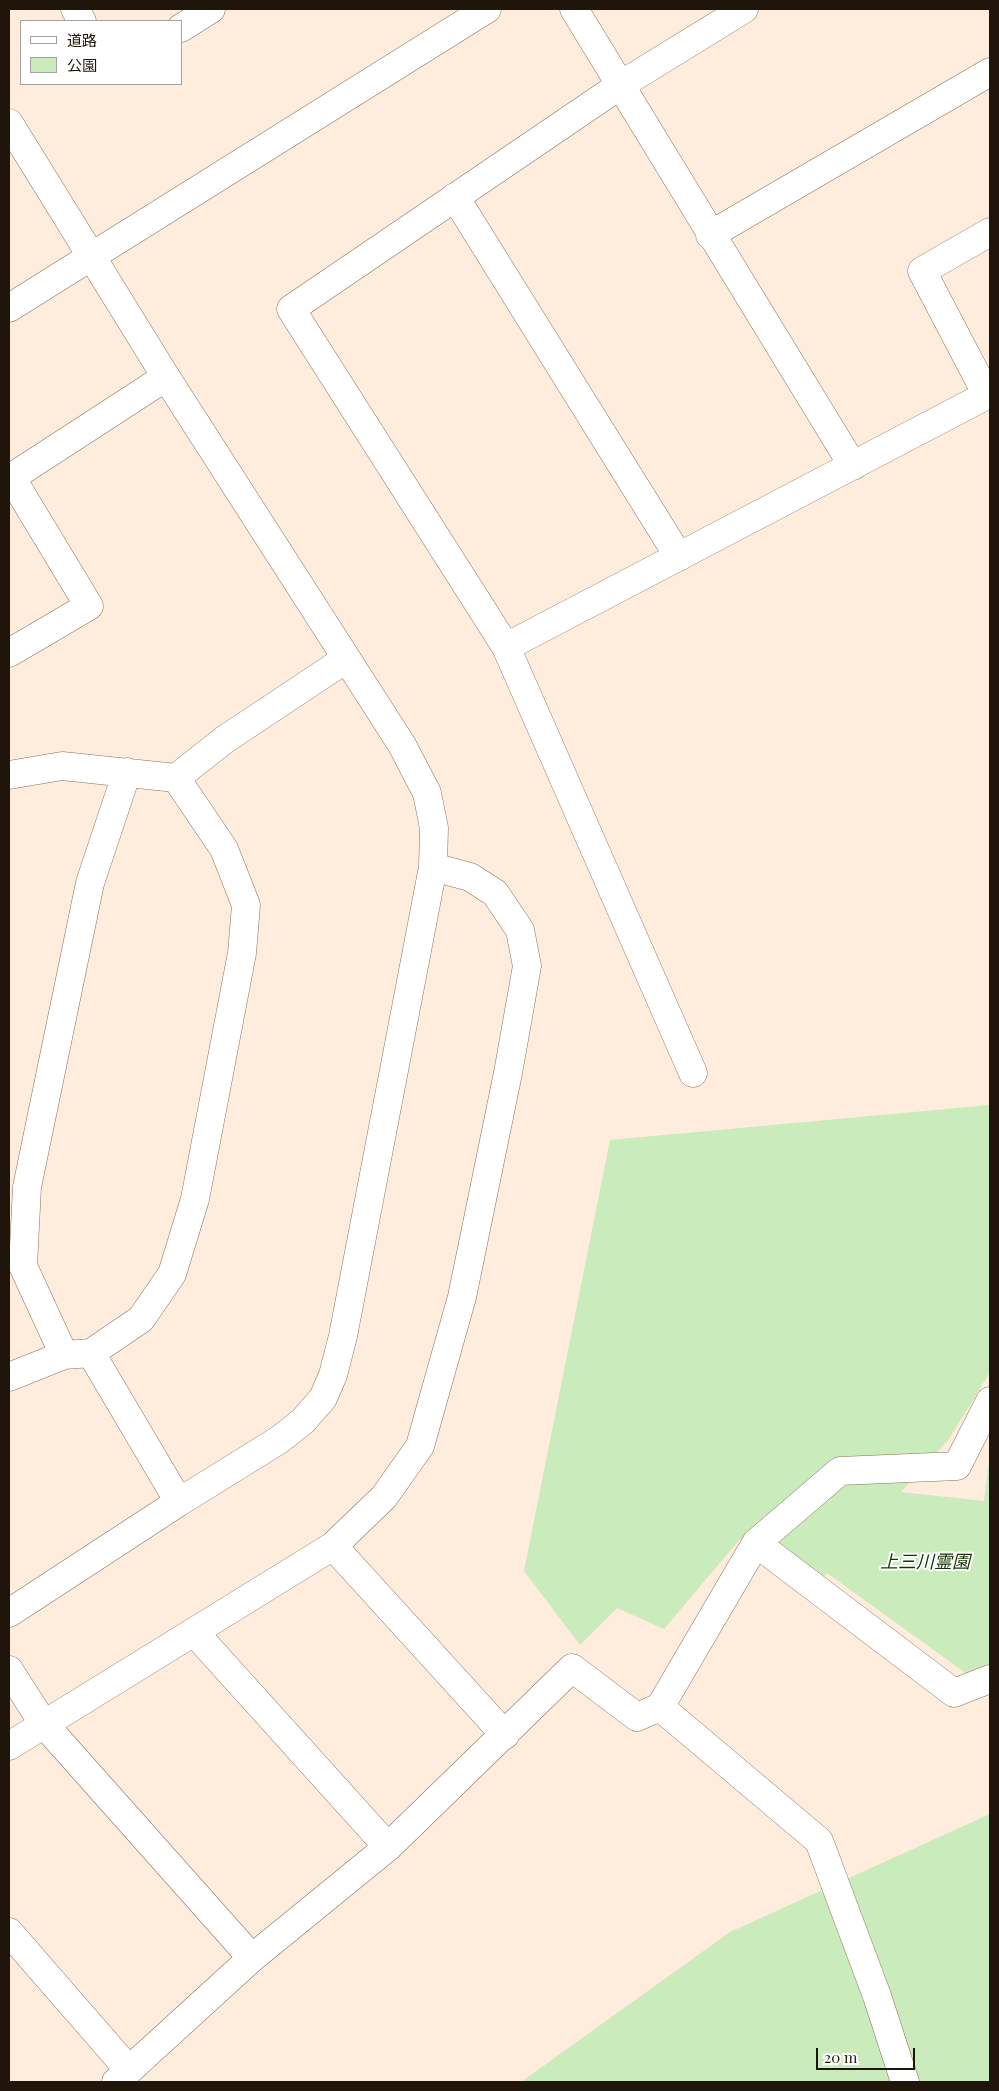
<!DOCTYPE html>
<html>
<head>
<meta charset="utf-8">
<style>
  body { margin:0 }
  #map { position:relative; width:999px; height:2091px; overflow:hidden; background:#feecdc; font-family:"Playfair Display","Noto Sans JP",serif }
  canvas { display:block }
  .frame { position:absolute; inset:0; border:10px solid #1f150b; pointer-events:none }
  .legend { position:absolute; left:20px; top:20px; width:162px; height:65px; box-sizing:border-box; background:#fff; border:1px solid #a5a19d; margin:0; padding:6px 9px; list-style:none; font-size:15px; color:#1f150b }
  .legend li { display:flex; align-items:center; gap:10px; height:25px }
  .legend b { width:25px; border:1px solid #a5a19d }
  .scale { position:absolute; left:816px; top:2048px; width:99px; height:22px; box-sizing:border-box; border:2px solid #1f150b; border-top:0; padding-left:6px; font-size:15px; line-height:18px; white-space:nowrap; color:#1f150b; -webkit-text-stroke:4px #fff; paint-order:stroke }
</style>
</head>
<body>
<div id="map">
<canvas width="999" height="2091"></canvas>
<div class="frame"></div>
<ul class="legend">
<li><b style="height:6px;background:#fff"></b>道路</li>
<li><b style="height:14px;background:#caebbb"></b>公園</li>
</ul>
<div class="scale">20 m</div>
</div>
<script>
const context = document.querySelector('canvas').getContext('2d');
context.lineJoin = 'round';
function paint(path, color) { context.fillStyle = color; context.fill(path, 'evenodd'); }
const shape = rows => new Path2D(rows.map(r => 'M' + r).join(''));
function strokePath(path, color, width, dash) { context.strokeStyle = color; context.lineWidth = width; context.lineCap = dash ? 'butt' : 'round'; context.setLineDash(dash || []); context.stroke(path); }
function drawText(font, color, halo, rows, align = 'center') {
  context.font = font + ' "Playfair Display","Noto Sans JP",serif'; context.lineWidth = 4; context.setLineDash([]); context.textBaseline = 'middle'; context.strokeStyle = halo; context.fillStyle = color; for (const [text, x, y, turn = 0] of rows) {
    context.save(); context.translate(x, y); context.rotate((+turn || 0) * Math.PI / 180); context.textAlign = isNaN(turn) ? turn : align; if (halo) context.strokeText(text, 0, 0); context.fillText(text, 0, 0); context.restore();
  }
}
paint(shape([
  [990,1105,990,1372,949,1439,901,1492,984,1501,990,1452,990,1664,967,1674,827,1573,824,1577,740,1539,664,1629,617,1608,580,1645,524,1571,610,1140],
  [990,1814,990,2082,521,2082,730,1932]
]), '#caebbb');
const minor = shape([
  [75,9,82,21],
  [574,9,853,466],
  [181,28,211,9],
  [9,123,166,377,402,745,427,793,434,828,433,867,343,1336,333,1375,323,1398,303,1421,279,1440,179,1502,9,1613],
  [455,197,679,557],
  [710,235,990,72],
  [9,308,487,9],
  [9,479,166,377],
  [506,647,987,395,922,271,990,232],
  [9,653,89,606,11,477],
  [9,775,62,766,176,778,224,740,346,659],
  [693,1073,506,647,291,309,619,86,744,9],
  [91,1353,179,1502],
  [64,1355,23,1266,27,1187,90,883,127,772],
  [9,1377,64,1355,91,1353,141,1319,172,1274,195,1199,242,953,246,905,224,849,176,778],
  [756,1543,954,1693,990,1679],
  [333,1546,505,1735],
  [194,1632,388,1847],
  [9,1670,43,1723,252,1958],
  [660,1707,819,1841,877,1996,905,2082],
  [9,1746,333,1546,384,1497,420,1446,462,1297,508,1073,527,966,520,930,495,893,470,877,433,867],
  [9,1932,129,2070],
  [116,2082,252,1958,388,1847,572,1668,637,1717,660,1707,756,1543,840,1471,957,1466,990,1401]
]);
strokePath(minor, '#8a7058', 29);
strokePath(minor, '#fff', 28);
drawText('italic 18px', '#133400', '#fff', [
  ["上三川霊園",925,1562]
]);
</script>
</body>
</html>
